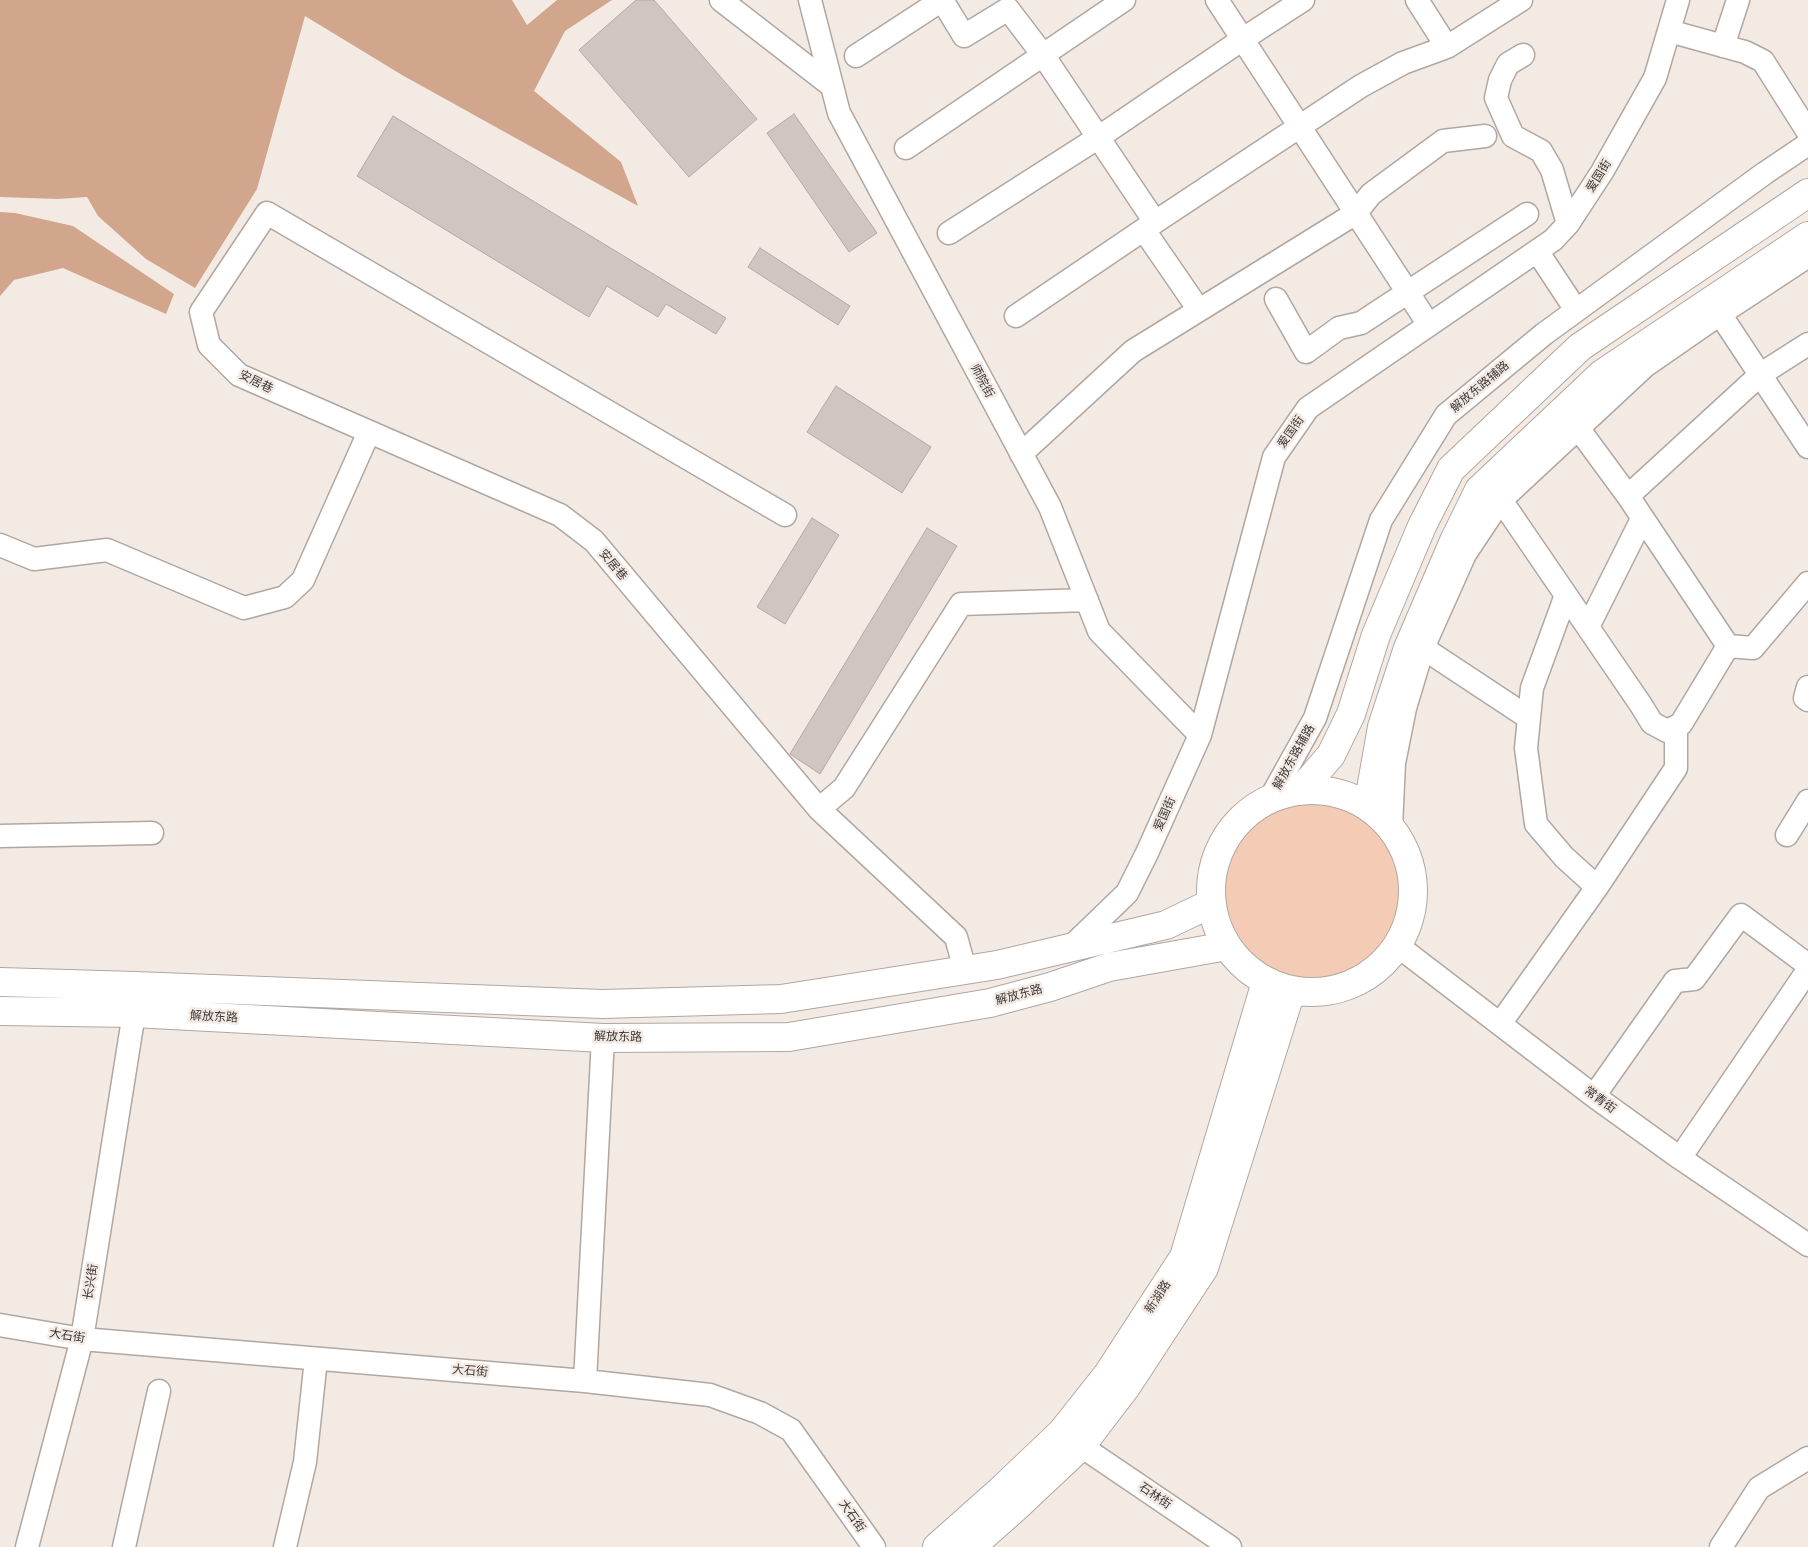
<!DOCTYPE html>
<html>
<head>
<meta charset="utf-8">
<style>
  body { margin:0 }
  canvas { display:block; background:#f4eae4 }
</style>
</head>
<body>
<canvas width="1808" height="1547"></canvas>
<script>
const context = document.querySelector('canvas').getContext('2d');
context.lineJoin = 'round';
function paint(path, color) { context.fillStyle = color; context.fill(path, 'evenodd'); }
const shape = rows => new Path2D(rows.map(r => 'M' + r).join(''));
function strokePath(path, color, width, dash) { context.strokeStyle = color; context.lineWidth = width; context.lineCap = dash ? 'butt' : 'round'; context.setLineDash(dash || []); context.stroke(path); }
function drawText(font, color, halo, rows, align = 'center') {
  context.font = font + ' "IBM Plex Sans","Noto Sans SC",sans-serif'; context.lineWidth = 5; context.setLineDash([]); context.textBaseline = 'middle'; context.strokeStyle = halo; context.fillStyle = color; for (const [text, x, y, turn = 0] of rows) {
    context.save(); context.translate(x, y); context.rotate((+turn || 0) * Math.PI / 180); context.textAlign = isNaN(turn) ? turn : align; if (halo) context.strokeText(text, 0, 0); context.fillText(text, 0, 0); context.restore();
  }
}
paint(shape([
  '1211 891a101 101 0 1 1 202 0a101 101 0 1 1-202 0Z'
]), '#f4cbb4');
paint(shape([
  [0,0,512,0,527,25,557,0,612,0,565,31,534,91,621,162,638,206,402,75,305,16,257,189,195,288,146,259,98,216,87,197,58,199,0,197],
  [0,212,15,213,73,226,174,294,166,314,63,268,14,280,0,296]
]), '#d1a68d');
const building = shape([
  [636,0,654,0,757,119,689,177,579,50,636,0],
  [794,114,877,233,849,252,767,133,794,114],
  [393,116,726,318,716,334,666,304,658,317,607,286,589,317,357,176,393,116],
  [760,248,850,306,838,325,748,267,760,248],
  [836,386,931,447,902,493,807,432,836,386],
  [812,518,839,535,785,624,757,607,812,518],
  [927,528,957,546,820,774,790,754,927,528]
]);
paint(building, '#d0c6c1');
strokePath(building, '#b4aaa5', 1);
const minor = shape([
  [721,0,832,86],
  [810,0,839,113,1050,507,1099,631,1200,735],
  [1217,0,1429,325],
  [1417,0,1447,47,1521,0],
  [1669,31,1745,52,1763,61,1808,132],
  [1723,46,1738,0],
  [1523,55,1508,64,1500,80,1496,98,1513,136,1541,151,1552,170,1568,224],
  [856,56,942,0,964,36,1008,9,1043,55,1155,222],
  [906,148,1124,0],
  [1144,230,1199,310],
  [949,233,1099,137,1243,39,1303,0],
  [1537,251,1576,310],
  [1276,299,1306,352,1339,328,1361,323,1527,214],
  [1720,314,1808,447],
  [1016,316,1155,222,1361,86,1403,63,1447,47],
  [1578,428,1628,496,1728,646,1753,648,1808,583],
  [1021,454,1133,351,1356,213,1371,194,1443,141,1485,136],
  [1628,496,1761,374,1808,344],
  [1501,500,1641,705,1652,723,1667,731,1681,724,1728,646],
  [785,515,267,213,201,312,209,345,239,375,560,515,594,541,819,809,956,937,965,970],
  [0,545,34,559,107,550,244,608,285,597,303,580,369,432],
  [1566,595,1532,688,1526,748,1536,824,1564,857,1597,887],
  [1588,627,1642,519],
  [1423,648,1529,718],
  [1808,687,1805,698,1808,700],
  [1270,799,1315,718,1381,520,1446,415,1544,334,1765,173,1808,144],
  [819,809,844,788,961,604,1087,600],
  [1391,827,1394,763,1405,708,1423,648,1465,554,1501,500,1645,366,1720,314,1808,256],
  [1787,835,1808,801],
  [0,836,152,833],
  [1398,946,1594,1096,1680,1158,1808,1245],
  [1071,947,1127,893,1147,853,1200,735,1274,457,1308,408,1553,240,1568,224,1602,172,1655,78,1678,0],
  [1500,1024,1597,887,1676,768,1676,727],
  [1594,1096,1675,981,1694,979,1741,915,1808,965],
  [1680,1158,1808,970],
  [0,1325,82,1339,585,1381,710,1395,760,1413,791,1430,874,1547],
  [585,1381,603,1038],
  [1081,1446,1230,1547],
  [27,1547,82,1339,134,1013],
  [124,1547,159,1391],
  [285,1547,305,1462,316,1359],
  [1721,1547,1759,1488,1808,1458]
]);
const major = shape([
  '1211 891a101 101 0 1 1 202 0a101 101 0 1 1-202 0Z',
  [1300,791,1331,755,1351,714,1376,635,1422,526,1451,469,1580,347,1808,193],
  [1368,806,1382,727,1408,648,1454,541,1479,490,1602,374,1808,236],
  [0,982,135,986,602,1004,781,999,997,965,1166,925,1212,903],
  [0,1011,134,1013,603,1038,789,1037,990,1003,1050,987,1109,967,1227,946],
  [937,1547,1000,1491,1062,1432,1108,1374,1184,1257,1266,982],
  [971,1547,1015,1508,1081,1446,1126,1387,1204,1268,1291,991]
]);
strokePath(minor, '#b0a7a1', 25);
strokePath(major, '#b0a7a1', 30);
strokePath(minor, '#fff', 22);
strokePath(major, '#fff', 28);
drawText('12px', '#3c3836', '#f4eae4', [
  ["爱国街",1599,176,-58],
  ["师院街",982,381,62],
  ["安居巷",256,382,26],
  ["解放东路辅路",1480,387,-40],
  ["爱国街",1291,432,-55],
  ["安居巷",613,565,50],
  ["解放东路辅路",1294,757,-61],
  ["爱国街",1165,814,-66],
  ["解放东路",1019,995,-15],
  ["解放东路",214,1017,3],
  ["解放东路",618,1037,1],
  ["常青街",1600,1100,36],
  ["长兴街",91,1282,-81],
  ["新湖路",1158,1297,-57],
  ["大石街",67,1336,9],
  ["大石街",470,1371,5],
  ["石林街",1155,1496,34],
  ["大石街",852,1516,55]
]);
</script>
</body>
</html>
